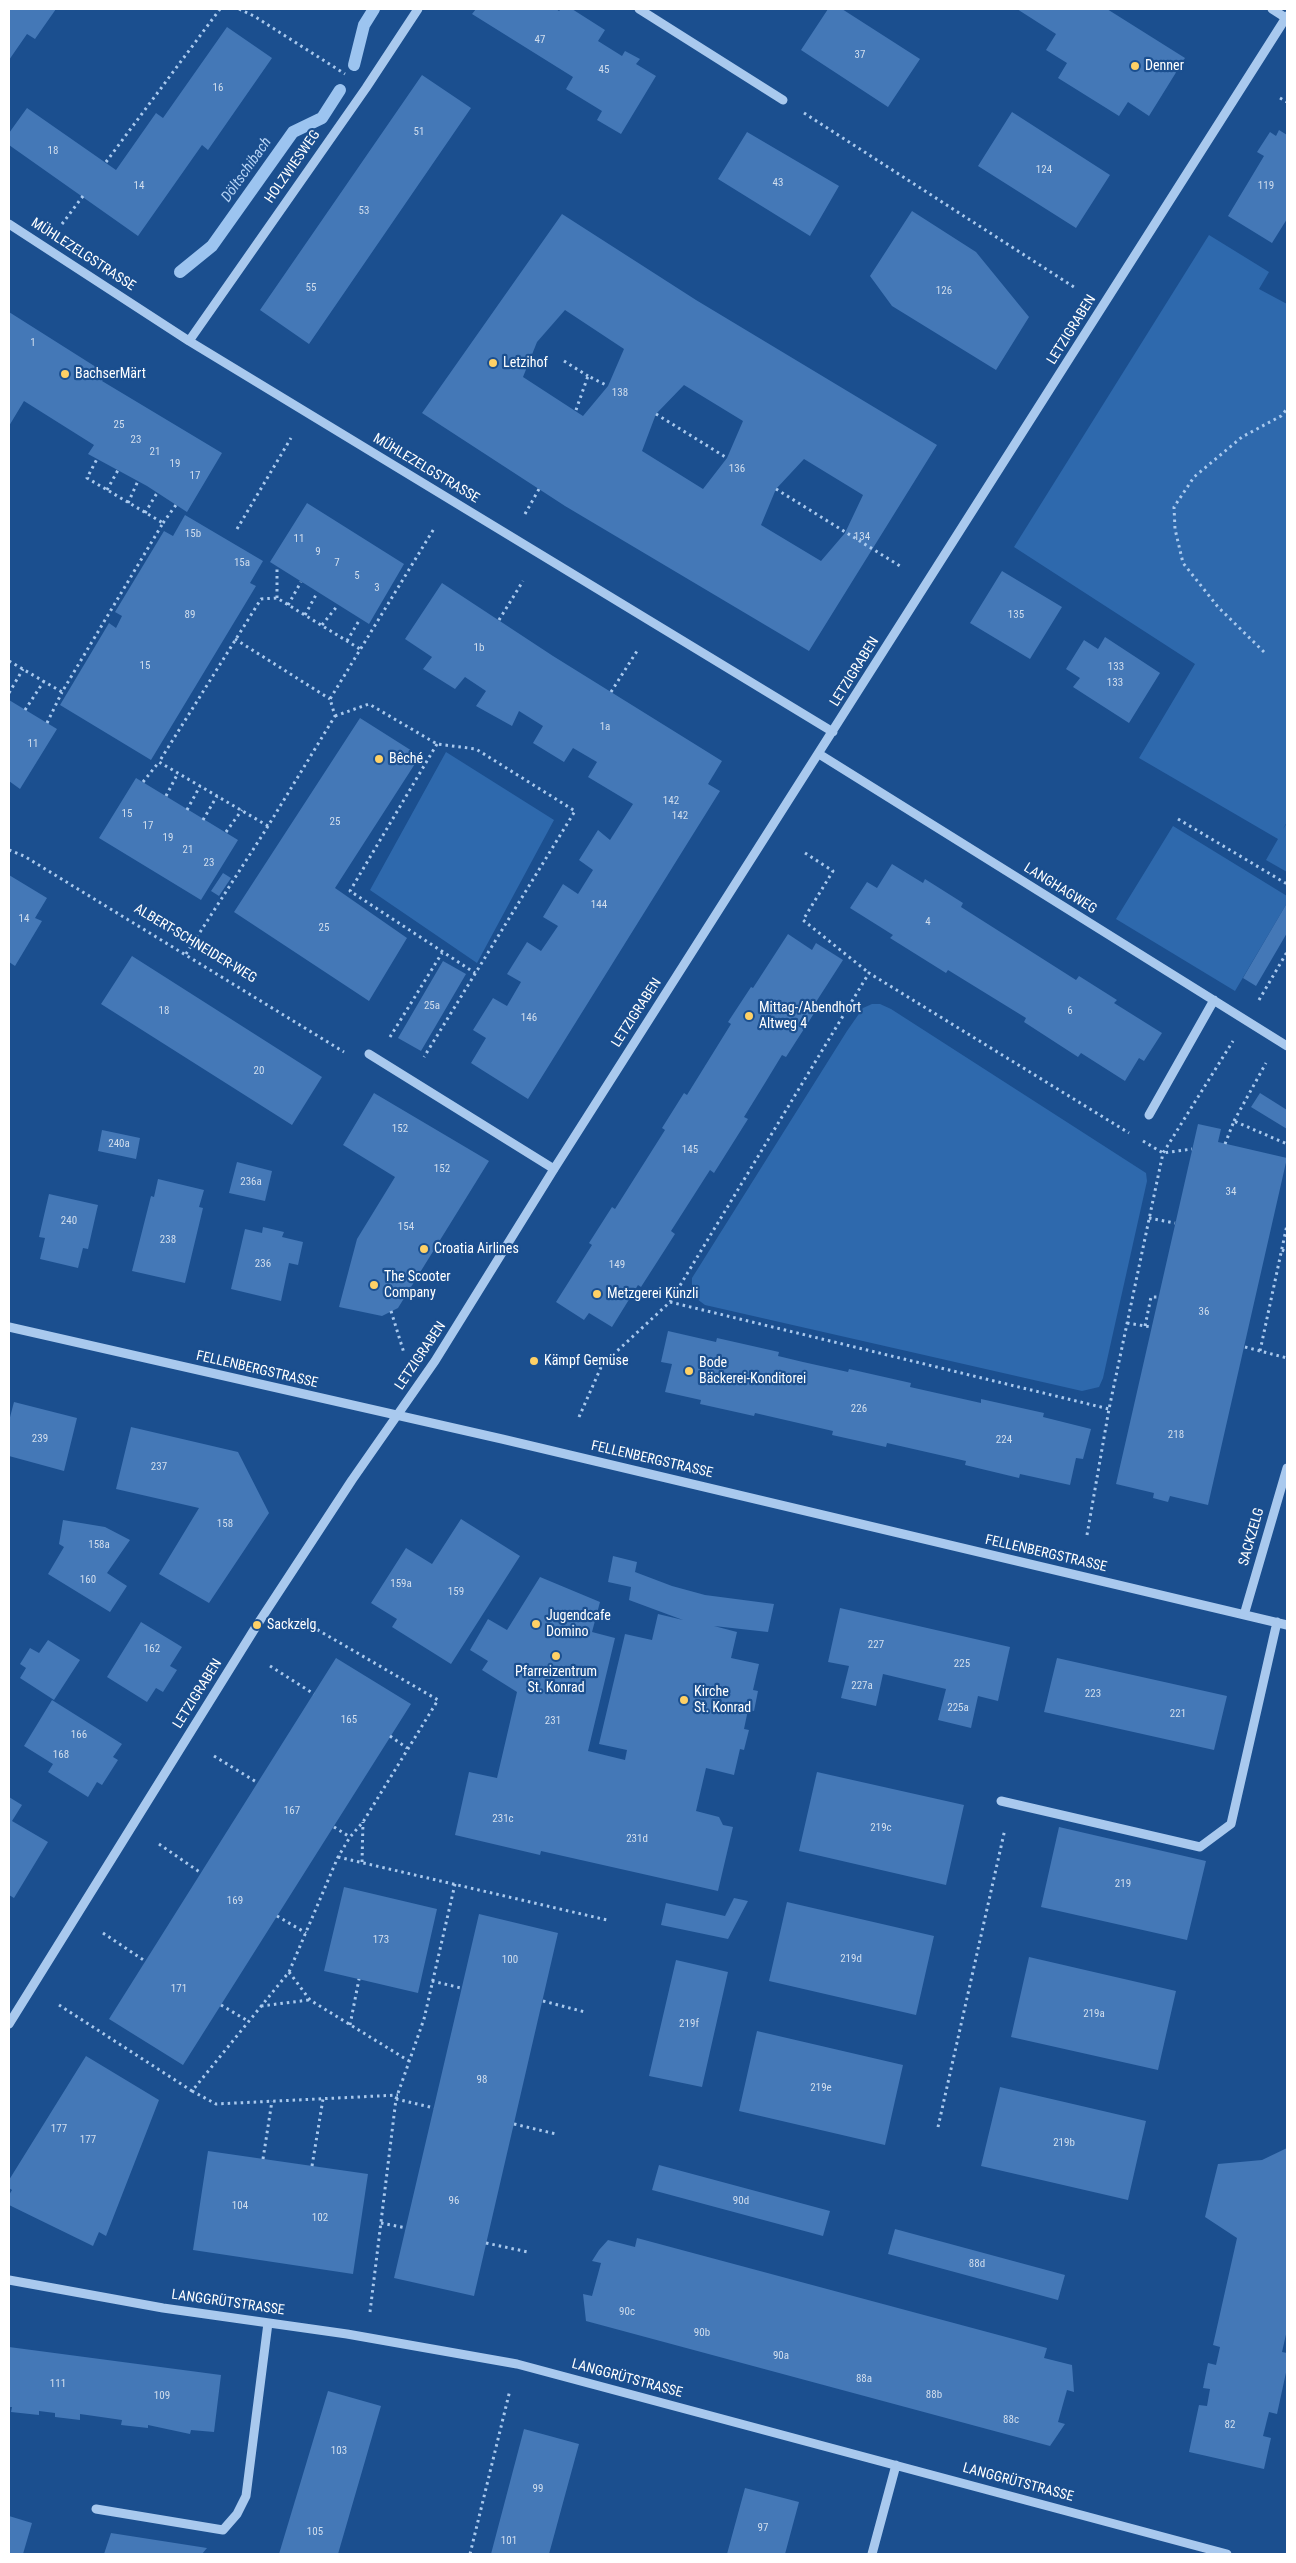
<!DOCTYPE html>
<html>
<head>
<meta charset="utf-8">
<style>
  body { margin:0 }
  #map { position:relative; width:1296px; height:2563px; overflow:hidden; background:#1b4f8f; font-family:"Roboto Condensed",sans-serif }
  canvas { display:block }
  .frame { position:absolute; inset:0; border:10px solid #fff; pointer-events:none }
</style>
</head>
<body>
<div id="map">
<canvas width="1296" height="2563"></canvas>
<div class="frame"></div>
</div>
<script>
const context = document.querySelector('canvas').getContext('2d');
context.lineJoin = 'round';
function paint(path, color) { context.fillStyle = color; context.fill(path, 'evenodd'); }
const shape = rows => new Path2D(rows.map(r => 'M' + r).join(''));
function strokePath(path, color, width, dash) { context.strokeStyle = color; context.lineWidth = width; context.lineCap = dash ? 'butt' : 'round'; context.setLineDash(dash || []); context.stroke(path); }
function drawText(font, color, halo, rows, align = 'center') {
  context.font = font + ' "Roboto Condensed",sans-serif'; context.lineWidth = 4.5; context.setLineDash([]); context.textBaseline = 'middle'; context.strokeStyle = halo; context.fillStyle = color; for (const [text, x, y, turn = 0] of rows) {
    context.save(); context.translate(x, y); context.rotate((+turn || 0) * Math.PI / 180); context.textAlign = isNaN(turn) ? turn : align; if (halo) context.strokeText(text, 0, 0); context.fillText(text, 0, 0); context.restore();
  }
}
paint(shape([
  [1209,235,1269,272,1259,289,1287,304,1287,822,1283,829,1287,823,1287,872,1266,860,1278,839,1139,758,1195,664,1014,547],
  [446,752,554,820,477,963,370,890],
  [1173,826,1287,896,1287,903,1235,991,1116,919],
  [872,1004,880,1004,891,1009,1146,1173,1147,1181,1103,1378,1099,1387,1082,1391,705,1305,697,1299,692,1290,692,1278,847,1031,863,1008]
]), '#2e69ad');
strokePath(shape([
  [354,65,364,25,374,9],
  [180,272,212,246,293,132,322,118,340,90]
]), '#9cc4f0', 12);
paint(shape([
  [9,9,56,9,35,39,27,34,9,60],
  [476,9,556,9,559,11,561,9,572,9,605,30,598,41,622,56,625,51,640,59,636,64,656,76,621,134,597,120,602,111,566,89,573,77,472,14],
  [828,9,842,9,920,59,888,107,801,50],
  [1017,9,1107,9,1185,58,1149,116,1128,102,1119,116,1058,78,1067,63,1046,50,1056,34],
  [227,27,272,58,208,150,202,145,138,236,9,145,9,133,27,108,116,170,156,113,163,118],
  [422,75,471,108,309,344,260,310],
  [1012,112,1110,175,1076,228,978,166],
  [1279,130,1287,135,1287,219,1272,243,1228,216,1264,156,1257,152,1270,132,1276,136],
  [747,132,839,186,810,236,718,179],
  [912,211,976,252,1029,317,996,370,892,306,870,276],
  [562,214,696,300,937,445,809,651,565,506,422,413],
  [565,310,624,349,608,386,583,416,523,377,537,342],
  [684,385,743,421,727,458,703,489,642,451,656,414],
  [804,459,863,495,845,533,821,561,761,525,776,489],
  [9,312,107,374,102,381,222,453,187,512,147,486,88,454,94,445,24,401,9,426],
  [307,503,404,564,369,624,270,562],
  [185,515,263,561,250,583,256,586,151,760,60,705,109,623,116,628,122,616,115,612,164,531,173,536],
  [1002,571,1062,607,1030,659,970,623],
  [442,583,553,656,722,761,708,784,720,791,528,1099,471,1063,486,1038,473,1030,493,998,507,1006,521,982,507,974,527,942,541,951,558,926,543,917,563,884,578,894,593,870,579,860,598,830,610,840,633,804,588,777,597,762,573,748,564,762,533,743,543,726,519,711,512,726,476,706,486,691,465,677,455,689,423,669,432,657,405,639],
  [1105,637,1160,673,1129,723,1073,687,1080,678,1066,669,1084,640,1098,649],
  [9,700,57,729,20,789,9,781],
  [360,718,420,756,335,888,407,938,369,1001,234,912],
  [136,778,238,840,201,900,99,838],
  [892,864,923,883,925,879,963,903,961,907,1076,980,1079,976,1117,1000,1114,1003,1162,1033,1144,1061,1139,1058,1125,1081,1081,1053,1078,1057,1024,1022,1026,1018,948,970,946,973,890,938,893,935,850,908,867,882,877,888],
  [223,873,231,878,219,896,211,891],
  [9,875,47,898,35,918,42,921,15,966,9,962],
  [1287,903,1287,933,1256,986,1243,978],
  [788,934,812,950,816,943,843,960,816,1002,820,1004,786,1057,782,1055,765,1083,744,1117,748,1119,714,1173,710,1170,671,1231,675,1234,641,1287,638,1285,612,1327,589,1313,584,1320,556,1302,592,1245,589,1243,612,1207,615,1209,665,1130,662,1128,684,1093,687,1095,731,1024,728,1022,751,987,753,988],
  [132,956,322,1077,292,1125,101,1004],
  [443,961,466,974,421,1051,398,1038],
  [374,1093,489,1161,398,1308,382,1316,339,1307,357,1239,395,1177,343,1145],
  [1260,1093,1287,1110,1287,1129,1251,1107],
  [1198,1124,1221,1129,1218,1142,1287,1158,1208,1505,1170,1496,1168,1502,1153,1498,1154,1493,1116,1484],
  [102,1130,140,1138,136,1159,98,1151],
  [237,1162,272,1171,265,1201,229,1193],
  [158,1179,204,1190,199,1207,203,1208,185,1283,132,1271,151,1196,154,1197],
  [49,1194,98,1205,88,1249,83,1248,78,1268,40,1259,45,1238,39,1237],
  [263,1227,284,1232,282,1237,303,1242,298,1265,289,1263,281,1301,231,1289,245,1229,262,1233],
  [668,1331,716,1342,717,1338,779,1352,778,1356,803,1362,848,1372,849,1369,911,1383,910,1387,981,1403,981,1399,1044,1413,1043,1417,1091,1429,1083,1459,1076,1458,1070,1485,1020,1474,1019,1478,965,1465,966,1461,887,1443,886,1447,832,1435,833,1431,755,1413,754,1416,700,1404,701,1400,665,1392,672,1364,661,1362],
  [14,1402,77,1418,64,1471,9,1456,9,1421],
  [131,1427,238,1452,269,1513,209,1603,159,1574,199,1508,116,1489],
  [461,1519,520,1556,451,1664,392,1627,397,1619,371,1603,406,1548,432,1564],
  [63,1520,105,1527,130,1540,107,1573,127,1586,110,1612,48,1574,64,1547,59,1544],
  [613,1556,637,1562,635,1572,672,1586,705,1595,774,1604,768,1632,714,1626,737,1632,731,1658,759,1664,753,1690,758,1691,754,1711,748,1710,744,1729,749,1730,744,1750,740,1749,734,1775,706,1768,696,1811,719,1817,723,1825,733,1827,718,1891,541,1851,540,1855,455,1835,469,1772,497,1778,517,1692,482,1670,488,1661,470,1650,488,1619,507,1630,540,1577,600,1602,592,1632,615,1638,588,1751,625,1760,627,1750,599,1744,625,1634,652,1640,658,1614,683,1620,629,1600,631,1587,608,1582],
  [840,1608,1010,1647,998,1701,978,1696,971,1728,938,1720,946,1689,883,1674,876,1706,841,1698,849,1666,828,1662],
  [141,1622,182,1647,170,1666,177,1670,163,1692,156,1688,147,1702,107,1677],
  [48,1640,80,1660,54,1700,20,1678,26,1668,20,1664,30,1648,39,1653],
  [336,1658,411,1704,183,2065,109,2019],
  [1057,1658,1227,1696,1214,1750,1044,1712],
  [52,1700,122,1744,113,1757,118,1760,102,1785,97,1782,88,1797,48,1772,53,1764,24,1746],
  [817,1772,964,1805,946,1885,799,1851],
  [9,1797,22,1805,12,1821,48,1842,14,1898,9,1895],
  [1059,1827,1206,1861,1187,1940,1041,1907],
  [344,1887,437,1909,418,1993,324,1971],
  [734,1898,748,1901,728,1939,661,1925,666,1903,725,1916],
  [787,1902,934,1936,916,2015,769,1981],
  [479,1914,558,1933,474,2296,394,2278],
  [1029,1957,1176,1991,1158,2070,1011,2037],
  [676,1960,728,1972,702,2087,649,2076],
  [757,2031,903,2065,885,2145,739,2111],
  [86,2056,159,2100,106,2236,99,2232,93,2246,9,2205,9,2195,12,2190,9,2188,9,2180],
  [1000,2087,1146,2121,1128,2200,981,2166],
  [1287,2148,1287,2330,1282,2352,1287,2353,1287,2368,1277,2414,1269,2412,1263,2436,1271,2438,1264,2469,1189,2452,1199,2405,1207,2406,1210,2389,1203,2388,1208,2363,1216,2365,1220,2347,1213,2345,1237,2238,1205,2217,1218,2164,1262,2160],
  [208,2151,368,2174,353,2274,193,2250],
  [659,2165,830,2211,823,2236,652,2190],
  [895,2229,1065,2275,1058,2300,888,2254],
  [637,2238,1047,2348,1044,2358,1072,2365,1074,2392,1067,2390,1058,2422,1065,2424,1050,2446,586,2321,583,2294,592,2296,601,2263,592,2261,599,2250,608,2240,635,2247],
  [9,2347,221,2375,214,2432,191,2430,190,2434,148,2425,148,2428,121,2425,122,2420,80,2414,80,2420,55,2417,55,2413,39,2411,39,2415,11,2412,12,2407,9,2407],
  [328,2391,381,2406,338,2554,279,2554],
  [524,2429,579,2444,549,2554,491,2554],
  [745,2488,799,2502,785,2554,727,2554],
  [9,2516,32,2523,23,2554,9,2554],
  [111,2533,207,2548,202,2554,104,2554]
]), '#4478b7');
strokePath(shape([
  [239,9,254,16,345,74],
  [1280,98,1287,102],
  [804,113,1077,289],
  [106,162,220,9],
  [62,224,83,196],
  [564,361,588,376],
  [576,410,588,376,608,386],
  [656,414,727,458],
  [776,489,900,566],
  [107,490,118,470],
  [128,503,138,481],
  [145,513,157,493],
  [525,514,539,489],
  [163,523,176,505],
  [237,529,291,438],
  [277,598,277,567],
  [288,605,301,582],
  [305,615,317,593],
  [499,620,523,581],
  [322,625,338,605],
  [235,639,330,699],
  [347,641,360,619],
  [1264,652,1218,607,1183,563,1175,529,1174,507,1194,477,1242,437,1281,416,1287,409],
  [9,661,62,692,163,523,87,478,97,459],
  [611,692,637,651],
  [9,693,23,669],
  [25,710,44,681],
  [335,716,369,704,437,744,476,749,575,811,424,1057],
  [47,723,62,692],
  [437,744,350,891,475,973],
  [143,782,159,762],
  [166,796,178,773],
  [187,810,200,786],
  [1178,819,1287,884],
  [203,820,217,796],
  [268,826,159,762,261,599,277,598,360,649],
  [226,832,242,810],
  [9,850,24,856,344,1052],
  [805,853,833,871,803,920,869,973],
  [186,954,265,831,335,716,330,699,435,527],
  [1259,1000,1287,952],
  [390,1037,442,953],
  [1234,1121,1266,1063],
  [1143,1141,1163,1153,1192,1149],
  [1225,1144,1234,1121,1287,1144],
  [1149,1218,1175,1223],
  [1282,1250,1287,1252],
  [670,1302,1109,1409],
  [391,1311,404,1353],
  [1127,1323,1151,1327],
  [1145,1326,1151,1297,1158,1297],
  [1245,1347,1287,1358],
  [1260,1351,1287,1225],
  [579,1417,602,1365,670,1302,869,973,1129,1133],
  [1087,1535,1109,1409,1163,1153,1233,1041],
  [270,1666,314,1694],
  [390,1736,407,1748],
  [214,1756,258,1783],
  [334,1827,350,1837],
  [159,1844,201,1873],
  [338,1857,607,1920],
  [362,1862,363,1822],
  [277,1916,306,1933],
  [103,1933,145,1961],
  [289,1972,310,2000,409,2061],
  [432,1981,461,1988],
  [543,2001,585,2012],
  [59,2005,192,2091,289,1972,338,1857,350,1837,363,1822,438,1700,299,1619],
  [221,2005,248,2021],
  [261,2006,309,2000],
  [350,2025,359,1979],
  [192,2091,216,2104,398,2095],
  [396,2099,434,2108],
  [514,2124,556,2134],
  [938,2127,1005,1829],
  [263,2159,272,2101],
  [312,2166,323,2099],
  [381,2223,406,2228],
  [486,2243,528,2252],
  [370,2312,396,2099,424,2019,455,1884],
  [470,2554,510,2390]
]), '#a9c9ee', 3, [2.5, 4]);
strokePath(shape([
  [639,9,783,100],
  [1272,9,1286,18],
  [9,224,189,341,833,732],
  [189,341,366,88,418,9],
  [819,754,1287,1046],
  [369,1054,554,1169],
  [1149,1115,1214,1000],
  [9,1327,502,1439,1287,1625],
  [1244,1615,1287,1468],
  [1001,1801,1200,1847,1231,1824,1277,1622],
  [9,2024,257,1625,352,1480,435,1361,554,1169,1287,16],
  [9,2280,163,2308,347,2334,517,2364,1227,2554],
  [96,2509,223,2530,237,2514,246,2496,268,2323],
  [872,2554,896,2465]
]), '#a9c9ee', 9);
for (const [x, y, r, color] of [
  [1135,66,5,"#ffd166"],
  [493,363,5,"#ffd166"],
  [65,374,5,"#ffd166"],
  [379,759,5,"#ffd166"],
  [749,1016,5,"#ffd166"],
  [424,1249,5,"#ffd166"],
  [374,1285,5,"#ffd166"],
  [597,1294,5,"#ffd166"],
  [534,1361,5,"#ffd166"],
  [689,1371,5,"#ffd166"],
  [536,1624,5,"#ffd166"],
  [257,1625,5,"#ffd166"],
  [556,1656,5,"#ffd166"],
  [684,1700,5,"#ffd166"]
]) { const dot = new Path2D(); dot.arc(x, y, r, 0, 2 * Math.PI); context.fillStyle = color; context.fill(dot); strokePath(dot, '#1b4f8f', 2); }
drawText('11px', '#d0dded', null, [
  ["47",540,40],
  ["37",860,55],
  ["45",604,70],
  ["16",218,88],
  ["51",419,132],
  ["18",53,151],
  ["124",1044,170],
  ["43",778,183],
  ["14",139,186],
  ["119",1266,186],
  ["53",364,211],
  ["55",311,288],
  ["126",944,291],
  ["1",33,343],
  ["138",620,393],
  ["25",119,425],
  ["23",136,440],
  ["21",155,452],
  ["19",175,464],
  ["136",737,469],
  ["17",195,476],
  ["15b",193,534],
  ["134",862,537],
  ["11",299,539],
  ["9",318,552],
  ["15a",242,563],
  ["7",337,563],
  ["5",357,576],
  ["3",377,588],
  ["89",190,615],
  ["135",1016,615],
  ["1b",479,648],
  ["15",145,666],
  ["133",1116,667],
  ["133",1115,683],
  ["1a",605,727],
  ["11",33,744],
  ["142",671,801],
  ["15",127,814],
  ["142",680,816],
  ["25",335,822],
  ["17",148,826],
  ["19",168,838],
  ["21",188,850],
  ["23",209,863],
  ["144",599,905],
  ["14",24,919],
  ["4",928,922],
  ["25",324,928],
  ["25a",432,1006],
  ["18",164,1011],
  ["6",1070,1011],
  ["146",529,1018],
  ["20",259,1071],
  ["152",400,1129],
  ["240a",119,1144],
  ["145",690,1150],
  ["152",442,1169],
  ["236a",251,1182],
  ["34",1231,1192],
  ["240",69,1221],
  ["154",406,1227],
  ["238",168,1240],
  ["236",263,1264],
  ["149",617,1265],
  ["36",1204,1312],
  ["226",859,1409],
  ["218",1176,1435],
  ["239",40,1439],
  ["224",1004,1440],
  ["237",159,1467],
  ["158",225,1524],
  ["158a",99,1545],
  ["160",88,1580],
  ["159a",401,1584],
  ["159",456,1592],
  ["227",876,1645],
  ["162",152,1649],
  ["225",962,1664],
  ["227a",862,1686],
  ["223",1093,1694],
  ["225a",958,1708],
  ["221",1178,1714],
  ["165",349,1720],
  ["231",553,1721],
  ["166",79,1735],
  ["168",61,1755],
  ["167",292,1811],
  ["231c",503,1819],
  ["219c",881,1828],
  ["231d",637,1839],
  ["219",1123,1884],
  ["169",235,1901],
  ["173",381,1940],
  ["219d",851,1959],
  ["100",510,1960],
  ["171",179,1989],
  ["219a",1094,2014],
  ["219f",689,2024],
  ["98",482,2080],
  ["219e",821,2088],
  ["177",59,2129],
  ["177",88,2140],
  ["219b",1064,2143],
  ["96",454,2201],
  ["90d",741,2201],
  ["104",240,2206],
  ["102",320,2218],
  ["88d",977,2264],
  ["90c",627,2312],
  ["90b",702,2333],
  ["90a",781,2356],
  ["88a",864,2379],
  ["111",58,2384],
  ["88b",934,2395],
  ["109",162,2396],
  ["88c",1011,2420],
  ["82",1230,2425],
  ["103",339,2451],
  ["99",538,2489],
  ["97",763,2528],
  ["105",315,2532],
  ["101",509,2541]
]);
drawText('14px', '#fff', '#1b4f8f', [
  ["Denner",1145,66],
  ["Letzihof",503,363],
  ["BachserMärt",75,374],
  ["Bêché",389,759],
  ["Mittag-/Abendhort",759,1008],
  ["Altweg 4",759,1024],
  ["Croatia Airlines",434,1249],
  ["The Scooter",384,1277],
  ["Company",384,1293],
  ["Metzgerei Künzli",607,1294],
  ["Kämpf Gemüse",544,1361],
  ["Bode",699,1363],
  ["Bäckerei-Konditorei",699,1379],
  ["Jugendcafe",546,1616],
  ["Domino",546,1632],
  ["Sackzelg",267,1625],
  ["Pfarreizentrum",556,1672,"center"],
  ["St. Konrad",556,1688,"center"],
  ["Kirche",694,1692],
  ["St. Konrad",694,1708]
], 'left');
drawText('14px', '#fff', '#1b4f8f', [
  ["HOLZWIESWEG",293,167,-55],
  ["MÜHLEZELGSTRASSE",83,255,33],
  ["LETZIGRABEN",1072,330,-58],
  ["MÜHLEZELGSTRASSE",426,469,31],
  ["LETZIGRABEN",855,672,-58],
  ["LANGHAGWEG",1060,889,32],
  ["ALBERT-SCHNEIDER-WEG",195,944,31],
  ["LETZIGRABEN",637,1013,-57],
  ["LETZIGRABEN",421,1356,-56],
  ["FELLENBERGSTRASSE",257,1370,13],
  ["FELLENBERGSTRASSE",652,1460,13],
  ["SACKZELG",1252,1537,-74],
  ["FELLENBERGSTRASSE",1046,1554,13],
  ["LETZIGRABEN",198,1694,-58],
  ["LANGGRÜTSTRASSE",228,2303,8],
  ["LANGGRÜTSTRASSE",627,2379,15],
  ["LANGGRÜTSTRASSE",1018,2483,15]
]);
drawText('italic 15px', '#b5d3f5', '#1b4f8f', [
  ["Döltschibach",247,170,-55]
]);
</script>
</body>
</html>
